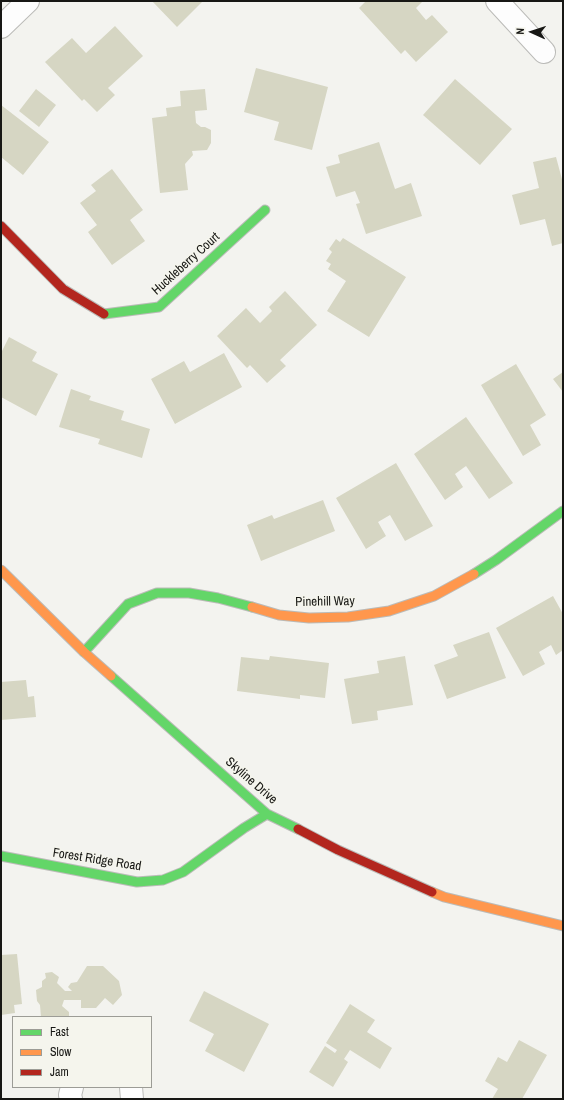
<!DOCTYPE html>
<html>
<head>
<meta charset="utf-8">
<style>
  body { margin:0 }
  #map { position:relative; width:564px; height:1100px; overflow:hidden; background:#f3f3ef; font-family:"Archivo Narrow",sans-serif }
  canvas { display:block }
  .frame { position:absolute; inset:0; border:2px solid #171714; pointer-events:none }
  .legend { position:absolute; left:12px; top:1016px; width:140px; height:72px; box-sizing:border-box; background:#f5f5ed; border:1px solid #9c9c96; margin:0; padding:5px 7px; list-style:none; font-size:12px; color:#171714 }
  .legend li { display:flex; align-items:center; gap:8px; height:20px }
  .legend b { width:20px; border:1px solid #9c9c96 }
  .north { position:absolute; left:512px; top:12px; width:40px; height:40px; -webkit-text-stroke:3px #f5f5ed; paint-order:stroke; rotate:273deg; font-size:11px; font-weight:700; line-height:16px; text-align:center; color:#171714 }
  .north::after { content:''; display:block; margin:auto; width:14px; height:18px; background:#171714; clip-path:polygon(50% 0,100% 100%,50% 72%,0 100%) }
</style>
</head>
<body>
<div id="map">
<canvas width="564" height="1100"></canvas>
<div class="frame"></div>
<ul class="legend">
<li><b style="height:5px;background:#63d668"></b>Fast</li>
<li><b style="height:5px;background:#ff974d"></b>Slow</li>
<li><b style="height:5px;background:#b3261e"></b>Jam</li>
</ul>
<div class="north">N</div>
</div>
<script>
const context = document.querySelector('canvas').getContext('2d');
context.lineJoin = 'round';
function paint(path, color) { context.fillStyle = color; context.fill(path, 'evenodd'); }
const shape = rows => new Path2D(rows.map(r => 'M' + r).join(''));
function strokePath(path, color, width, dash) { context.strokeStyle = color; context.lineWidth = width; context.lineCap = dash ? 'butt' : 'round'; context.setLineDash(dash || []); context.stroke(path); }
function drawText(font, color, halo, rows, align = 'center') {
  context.font = font + ' "Archivo Narrow",sans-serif'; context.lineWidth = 3; context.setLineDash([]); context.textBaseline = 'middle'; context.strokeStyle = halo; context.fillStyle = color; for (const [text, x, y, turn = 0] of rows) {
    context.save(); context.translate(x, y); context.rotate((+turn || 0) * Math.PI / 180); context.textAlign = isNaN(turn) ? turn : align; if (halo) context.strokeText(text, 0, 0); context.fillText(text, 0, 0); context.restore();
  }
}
paint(shape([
  [152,1,203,1,177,27],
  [366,1,423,1,416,8,426,20,432,15,448,32,416,62,405,50,401,54,359,8],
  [115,26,143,56,108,88,115,95,97,112,84,99,82,101,45,62,72,38,86,53],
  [256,68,328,87,312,150,274,140,279,122,244,112],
  [455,79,512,129,480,165,423,115],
  [36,89,56,105,39,127,19,111],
  [205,89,207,110,195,111,196,123,201,127,205,127,211,130,211,143,207,150,192,151,193,155,185,164,188,190,160,193,152,118,167,116,166,108,181,106,180,91],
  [1,105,49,142,23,175,1,157],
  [379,142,395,189,411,183,422,216,366,234,356,204,360,203,355,191,336,197,326,167,340,163,338,155],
  [556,157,563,183,563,243,552,246,545,219,520,225,512,195,539,188,533,162],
  [112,169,143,210,130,220,145,241,112,265,88,232,97,225,80,203,96,191,91,185],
  [343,238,406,277,369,337,327,311,346,281,328,269,331,264,326,261,332,252,329,249,336,239,340,242],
  [285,291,317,325,280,360,286,366,267,383,250,365,247,368,217,336,246,308,260,323,272,311,269,307],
  [9,337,37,352,32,361,58,374,36,416,1,397,1,353],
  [224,353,242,387,175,424,151,379,184,361,190,372],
  [516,364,546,415,530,425,541,445,523,456,481,385],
  [563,372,563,392,553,379],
  [71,389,91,396,89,400,124,411,121,420,150,429,142,458,98,444,100,439,59,427],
  [466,417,513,483,489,499,466,466,455,474,463,487,445,500,414,454],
  [396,463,433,526,405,541,390,515,378,522,386,536,366,549,336,498],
  [323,500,335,531,261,561,247,525,272,515,274,519],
  [553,596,563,614,563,650,556,655,551,645,539,652,545,664,523,676,496,628],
  [489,632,506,678,447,699,434,665,458,656,453,645],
  [270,656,329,663,325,698,300,695,300,699,237,691,241,657,269,660],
  [405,656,413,705,377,711,378,720,352,724,344,679,379,673,377,661],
  [26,680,28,697,34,696,36,717,1,720,1,682],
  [17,954,22,1004,14,1005,15,1013,1,1015,1,955],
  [87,966,103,966,119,981,122,995,113,1005,105,998,96,1008,81,1008,81,1000,64,1000,62,1006,69,1012,69,1017,41,1017,40,1005,37,1001,36,990,42,987,42,981,46,978,45,973,52,972,59,977,57,983,65,991,72,991,68,987,71,983,77,982],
  [204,991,269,1024,244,1072,205,1051,214,1034,189,1021],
  [350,1004,375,1020,367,1032,392,1048,380,1069,350,1050,344,1059,348,1062,333,1087,309,1072,325,1046,335,1053,337,1050,326,1043],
  [519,1040,547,1055,522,1099,492,1099,498,1089,485,1081,498,1057,507,1062]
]), '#d6d6c3');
const street = shape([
  [497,1,544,52],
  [1,27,28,1],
  [131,1087,132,1099],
  [71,1099,70,1095,72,1087]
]);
const fast = shape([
  [104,314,159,307,265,210],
  [474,574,496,560,563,511],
  [84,652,128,604,157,593,189,593,218,598,252,607],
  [111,676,267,814,298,829],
  [1,856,137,882,163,880,183,872,244,828,267,814]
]);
const slow = shape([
  [1,570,84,652,111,676],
  [252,607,279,615,309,618,348,617,389,611,434,596,474,574],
  [432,892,444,897,563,926]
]);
const jam = shape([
  [1,226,63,289,104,314],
  [298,829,338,850,432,892]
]);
strokePath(street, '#bbbbb8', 24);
strokePath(fast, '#bbbbb8', 11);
strokePath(slow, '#bbbbb8', 11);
strokePath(jam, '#bbbbb8', 11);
strokePath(street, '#fdfdfd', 22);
strokePath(fast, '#63d668', 9);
strokePath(slow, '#ff974d', 9);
strokePath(jam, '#b3261e', 9);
drawText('13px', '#171714', '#f5f5ed', [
  ["Huckleberry Court",186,264,-42],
  ["Pinehill Way",325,602,-1],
  ["Skyline Drive",251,781,41],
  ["Forest Ridge Road",97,860,9]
]);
</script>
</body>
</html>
